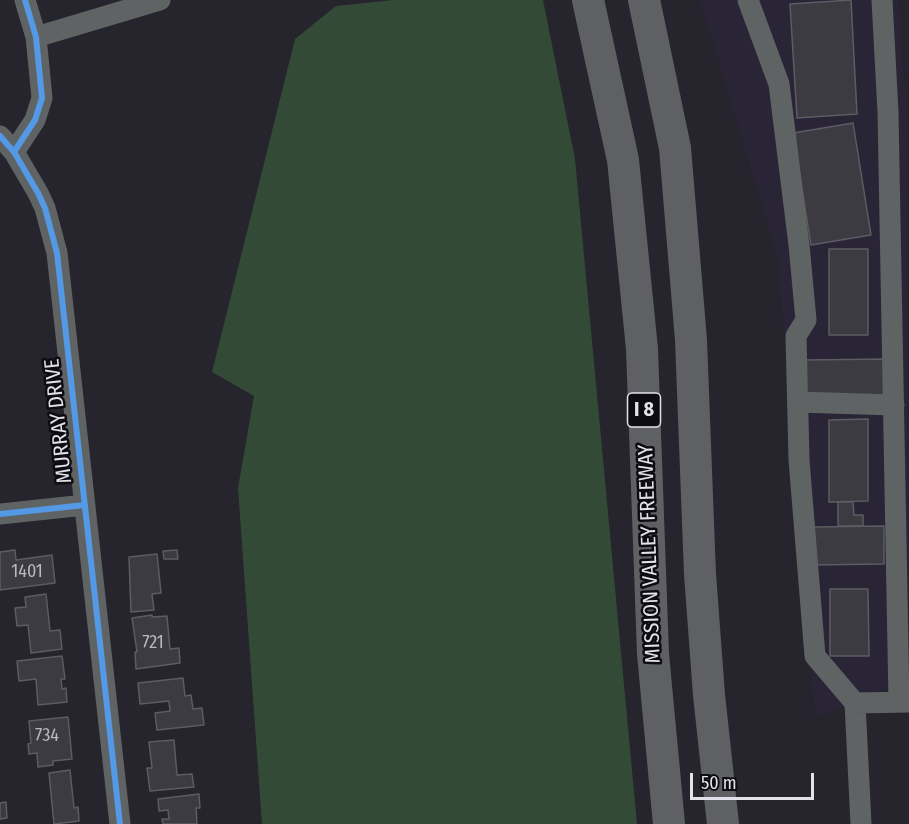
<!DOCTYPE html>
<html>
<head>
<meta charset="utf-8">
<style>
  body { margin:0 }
  #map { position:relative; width:909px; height:824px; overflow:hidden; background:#26242c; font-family:"Fira Sans Condensed",sans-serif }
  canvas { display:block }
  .scale { position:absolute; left:690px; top:773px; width:124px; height:27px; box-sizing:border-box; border:3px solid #e3e2eb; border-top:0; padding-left:8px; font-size:18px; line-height:21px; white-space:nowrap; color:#e3e2eb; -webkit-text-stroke:4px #0d0c12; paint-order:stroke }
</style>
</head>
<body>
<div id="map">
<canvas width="909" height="824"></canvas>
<div class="scale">50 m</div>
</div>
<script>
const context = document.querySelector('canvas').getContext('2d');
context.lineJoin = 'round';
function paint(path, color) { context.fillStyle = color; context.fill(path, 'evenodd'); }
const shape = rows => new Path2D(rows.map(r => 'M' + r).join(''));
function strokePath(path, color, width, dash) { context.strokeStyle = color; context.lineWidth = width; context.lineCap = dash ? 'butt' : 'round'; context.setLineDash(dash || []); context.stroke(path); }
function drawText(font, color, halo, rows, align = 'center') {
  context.font = font + ' "Fira Sans Condensed",sans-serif'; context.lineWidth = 5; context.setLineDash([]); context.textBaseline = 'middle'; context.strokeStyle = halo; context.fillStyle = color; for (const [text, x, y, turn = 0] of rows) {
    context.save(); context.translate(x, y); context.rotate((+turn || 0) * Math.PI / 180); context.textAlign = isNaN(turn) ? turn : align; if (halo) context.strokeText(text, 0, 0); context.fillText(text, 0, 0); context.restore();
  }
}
paint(shape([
  [700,0,898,0,906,95,909,679,815,717,778,258]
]), '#292537');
paint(shape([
  [393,0,543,0,575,159,637,824,262,824,238,488,254,396,212,372,295,39,336,6]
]), '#334b36');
const building = shape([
  [851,0,857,114,797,118,790,4,851,0],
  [853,123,871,235,811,245,793,133,853,123],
  [829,249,868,249,868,335,829,335,829,249],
  [886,359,886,397,803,398,803,360,886,359],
  [868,419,868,501,829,502,829,420,868,419],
  [838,502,853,502,854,515,863,515,863,526,838,526,838,502],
  [884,526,884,564,814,565,813,527,884,526],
  [15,550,16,560,52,555,55,583,0,590,0,552,15,550],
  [177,550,178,559,164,559,163,551,177,550],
  [157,554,161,593,152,594,154,610,131,612,129,557,157,554],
  [830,589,868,589,869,656,830,656,830,589],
  [46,594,50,631,60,630,62,649,31,653,28,625,17,626,15,608,26,607,25,597,46,594],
  [152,615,152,617,167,616,170,649,179,648,180,663,136,669,135,652,137,652,132,618,152,615],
  [62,656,65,679,61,679,62,689,66,688,67,702,38,705,36,679,19,681,17,661,62,656],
  [183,678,185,696,191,695,193,709,202,708,204,725,157,730,155,713,170,711,169,701,140,704,138,683,183,678],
  [68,717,72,759,53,761,53,765,38,767,37,753,29,754,28,744,31,743,29,721,68,717],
  [174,740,177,775,192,774,194,787,150,791,147,768,152,768,149,742,174,740],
  [70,770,74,808,78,807,79,821,54,824,49,773,70,770],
  [199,794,200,808,196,808,197,824,163,824,162,819,169,819,168,810,159,811,158,799,199,794],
  [6,802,7,818,0,819,0,803,6,802]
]);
paint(building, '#3c3b41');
strokePath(building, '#5c5c62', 1.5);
strokePath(shape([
  [748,0,779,84,799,245,806,320,796,336,799,460,815,656,855,703,861,824],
  [882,0,888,112,899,702],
  [36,37,160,0],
  [0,136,14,152,38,193,45,208,57,253,120,824],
  [14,152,35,120,42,98,36,37,25,0],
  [798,402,894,405],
  [0,514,85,505],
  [855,703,909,702]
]), '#606363', 21);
strokePath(shape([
  [588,0,623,160,642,349,653,654,669,824],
  [644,0,675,148,691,340,700,574,709,695,723,824]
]), '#5e6063', 32);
strokePath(shape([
  [0,136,14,152,38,193,45,208,57,253,120,824],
  [14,152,35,120,42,98,36,37,25,0],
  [0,514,85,505]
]), '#5399e6', 6);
drawText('18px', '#b9b8c0', null, [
  ["1401",27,572],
  ["721",153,643],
  ["734",47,736]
]);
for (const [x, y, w] of [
  [644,410,33]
]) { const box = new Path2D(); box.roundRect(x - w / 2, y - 17, w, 34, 4.5); context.fillStyle = '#0d0c12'; context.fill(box); strokePath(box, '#e3e2eb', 1.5); }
drawText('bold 20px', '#e3e2eb', null, [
  ["I 8",644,410]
]);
drawText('21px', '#e3e2eb', '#0d0c12', [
  ["MURRAY DRIVE",59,421,-96],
  ["MISSION VALLEY FREEWAY",650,554,-92]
]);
</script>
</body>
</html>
